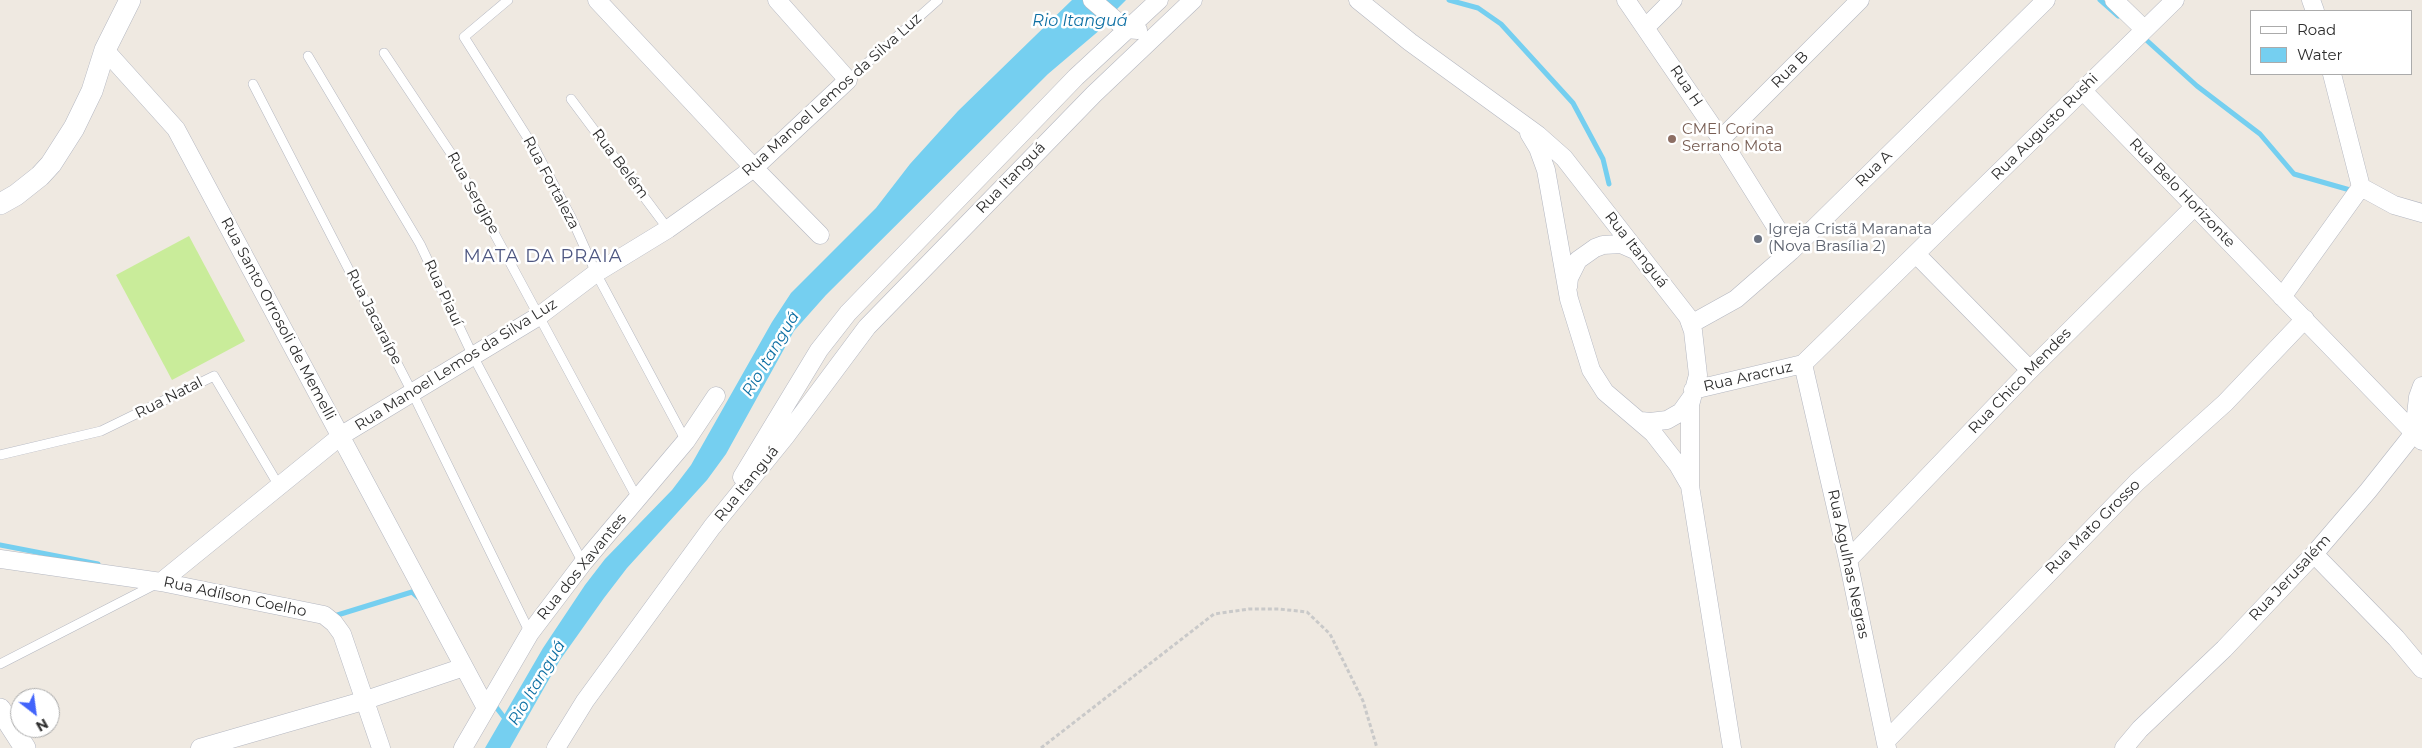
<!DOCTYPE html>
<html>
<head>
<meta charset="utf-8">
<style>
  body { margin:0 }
  #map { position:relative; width:2422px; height:748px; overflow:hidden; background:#efe9e1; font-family:Montserrat,sans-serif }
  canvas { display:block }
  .legend { position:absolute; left:2250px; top:10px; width:162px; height:65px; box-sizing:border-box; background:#fff; border:1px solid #ababab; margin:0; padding:6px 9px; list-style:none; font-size:15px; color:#2e2e2e }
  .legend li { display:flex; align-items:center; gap:10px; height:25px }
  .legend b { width:25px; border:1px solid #ababab }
  .north { position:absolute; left:10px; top:688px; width:50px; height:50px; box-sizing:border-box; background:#fff; border:1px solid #ababab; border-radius:50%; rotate:150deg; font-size:14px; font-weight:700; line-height:20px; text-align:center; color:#2e2e2e }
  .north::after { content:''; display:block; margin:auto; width:18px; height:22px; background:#4264fb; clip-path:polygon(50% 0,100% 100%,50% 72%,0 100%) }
</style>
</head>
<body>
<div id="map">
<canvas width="2422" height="748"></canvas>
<ul class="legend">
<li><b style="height:6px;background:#fff"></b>Road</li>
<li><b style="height:14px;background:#75cff0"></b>Water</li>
</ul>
<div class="north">N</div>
</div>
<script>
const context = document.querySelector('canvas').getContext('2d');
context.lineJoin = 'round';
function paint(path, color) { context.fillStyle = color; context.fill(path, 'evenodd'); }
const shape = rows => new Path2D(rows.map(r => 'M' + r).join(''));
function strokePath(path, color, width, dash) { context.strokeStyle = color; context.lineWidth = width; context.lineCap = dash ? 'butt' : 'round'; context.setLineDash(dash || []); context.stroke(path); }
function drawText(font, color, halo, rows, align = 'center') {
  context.font = font + ' Montserrat,sans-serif'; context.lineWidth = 5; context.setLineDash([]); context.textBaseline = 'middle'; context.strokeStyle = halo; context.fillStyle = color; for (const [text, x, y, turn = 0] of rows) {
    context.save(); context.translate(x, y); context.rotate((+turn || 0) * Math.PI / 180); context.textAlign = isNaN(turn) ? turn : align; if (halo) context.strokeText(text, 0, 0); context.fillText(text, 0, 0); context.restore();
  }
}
paint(shape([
  [189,236,245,341,172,380,116,275]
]), '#c9ec9a');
paint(shape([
  [1072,0,1126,0,1116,10,1101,29,1048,74,826,295,794,331,726,454,707,480,627,568,604,598,560,660,510,748,485,748,543,648,585,585,605,559,672,490,691,465,772,322,791,293,876,208,910,164,958,111]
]), '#75cff0');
strokePath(shape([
  [1449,0,1478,8,1501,24,1573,103,1603,159,1609,184],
  [2100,0,2118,16],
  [2143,37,2197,86,2260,134,2294,174,2350,190],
  [0,545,98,564],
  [331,617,412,592,419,598],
  [493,703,506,720]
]), '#75cff0', 5);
const service = shape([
  [508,0,464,37,536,151,571,217,596,273,686,441],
  [384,53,452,155,637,498],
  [308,56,420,244,473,356,583,563],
  [848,80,938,0],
  [253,84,412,392,530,633],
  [571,99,668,229],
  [0,455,101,431,214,376,279,486],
  [0,664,156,584]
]);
const minor = shape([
  [597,0,754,168,820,235],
  [1092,0,1126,29,1138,30],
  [1358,0,1410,42,1538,135,1564,158,1688,317,1693,331,1698,375,1690,405,1690,486,1732,748],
  [1626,0,1721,139,1791,251],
  [2114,0,2144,29],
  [2311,0,2315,11],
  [1646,27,1673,0],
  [105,50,176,129,486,708],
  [2332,74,2361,187,2394,205,2422,213],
  [2082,90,2422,441],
  [1529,133,1538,148,1546,170,1569,299,1591,370,1605,392,1653,433,1678,465,1689,484],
  [1721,139,1860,0],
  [1916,254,2030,370],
  [1568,287,1569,278,1578,260,1595,248,1603,245,1621,244,1637,251],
  [2282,297,2361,187],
  [1691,324,1736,299,1791,251,2046,0],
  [1693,390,1803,364],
  [1641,421,1650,422,1667,420,1681,412,1691,398],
  [742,477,819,350,848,313,1076,77,1159,0],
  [2314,554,2396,638,2422,669],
  [0,559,161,582,324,615,334,623,342,634,381,748],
  [1848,560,2030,370,2195,206],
  [161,582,342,435,539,316,596,273,668,229,754,168,848,80,777,0],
  [1887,740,2137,482,2225,403,2305,319],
  [200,748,363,701,464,667],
  [463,748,530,633,583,563,686,441,716,396],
  [556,748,585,701,712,527,785,437,867,327,1094,94,1193,0],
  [1887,748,1848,560,1803,364,2175,0],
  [2124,748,2140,729,2224,649,2314,554,2368,491,2414,433,2418,397,2422,386]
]);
const tertiary = shape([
  [0,204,16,195,40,176,51,164,74,128,92,91,105,50,130,0],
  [0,709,25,748]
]);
strokePath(service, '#b4b7c1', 10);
strokePath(minor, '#b4b7c1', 19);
strokePath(tertiary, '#b4b7c1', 22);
strokePath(shape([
  [1041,748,1214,614,1249,609,1279,609,1307,612,1330,634,1363,701,1377,748]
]), '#c9c9c9', 3, [4, 2.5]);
strokePath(service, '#fff', 9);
strokePath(minor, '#fff', 18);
strokePath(tertiary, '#fff', 21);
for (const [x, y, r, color] of [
  [1672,139,5,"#8d6e63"],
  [1758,239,5,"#6b7280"]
]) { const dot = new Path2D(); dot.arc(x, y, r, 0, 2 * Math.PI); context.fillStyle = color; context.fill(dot); strokePath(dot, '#fff', 2); }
drawText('15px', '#2e2e2e', '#fff', [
  ["Rua B",1790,70,-45],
  ["Rua H",1686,86,56],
  ["Rua Manoel Lemos da Silva Luz",832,95,-42],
  ["Rua Augusto Rushi",2045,127,-45],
  ["Rua Belém",620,164,53],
  ["Rua A",1874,169,-45],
  ["Rua Itanguá",1011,178,-46],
  ["Rua Fortaleza",551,183,62],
  ["Rua Sergipe",473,193,61],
  ["Rua Belo Horizonte",2182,193,46],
  ["Rua Itanguá",1636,250,52],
  ["Rua Piauí",443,293,65],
  ["Rua Jacaraípe",374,317,63],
  ["Rua Santo Orrosoli de Memelli",278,319,62],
  ["Rua Manoel Lemos da Silva Luz",456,365,-32],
  ["Rua Aracruz",1748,377,-13],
  ["Rua Chico Mendes",2020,381,-46],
  ["Rua Natal",169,398,-27],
  ["Rua Itanguá",747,484,-51],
  ["Rua Mato Grosso",2093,527,-45],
  ["Rua Agulhas Negras",1848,564,78],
  ["Rua dos Xavantes",582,567,-51],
  ["Rua Jerusalém",2290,578,-47],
  ["Rua Adílson Coelho",235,597,12]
]);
drawText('15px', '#785e54', '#fff', [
  ["CMEI Corina",1682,130],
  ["Serrano Mota",1682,147]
], 'left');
drawText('15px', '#5b616d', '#fff', [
  ["Igreja Cristã Maranata",1768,230],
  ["(Nova Brasília 2)",1768,247]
], 'left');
drawText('italic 16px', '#0d6fa3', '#fff', [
  ["Rio Itanguá",1080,21],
  ["Rio Itanguá",771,354,-59],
  ["Rio Itanguá",537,683,-59]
]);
context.letterSpacing = '1px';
drawText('18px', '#4d5680', '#fff', [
  ["MATA DA PRAIA",543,257]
]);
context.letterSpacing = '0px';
</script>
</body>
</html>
